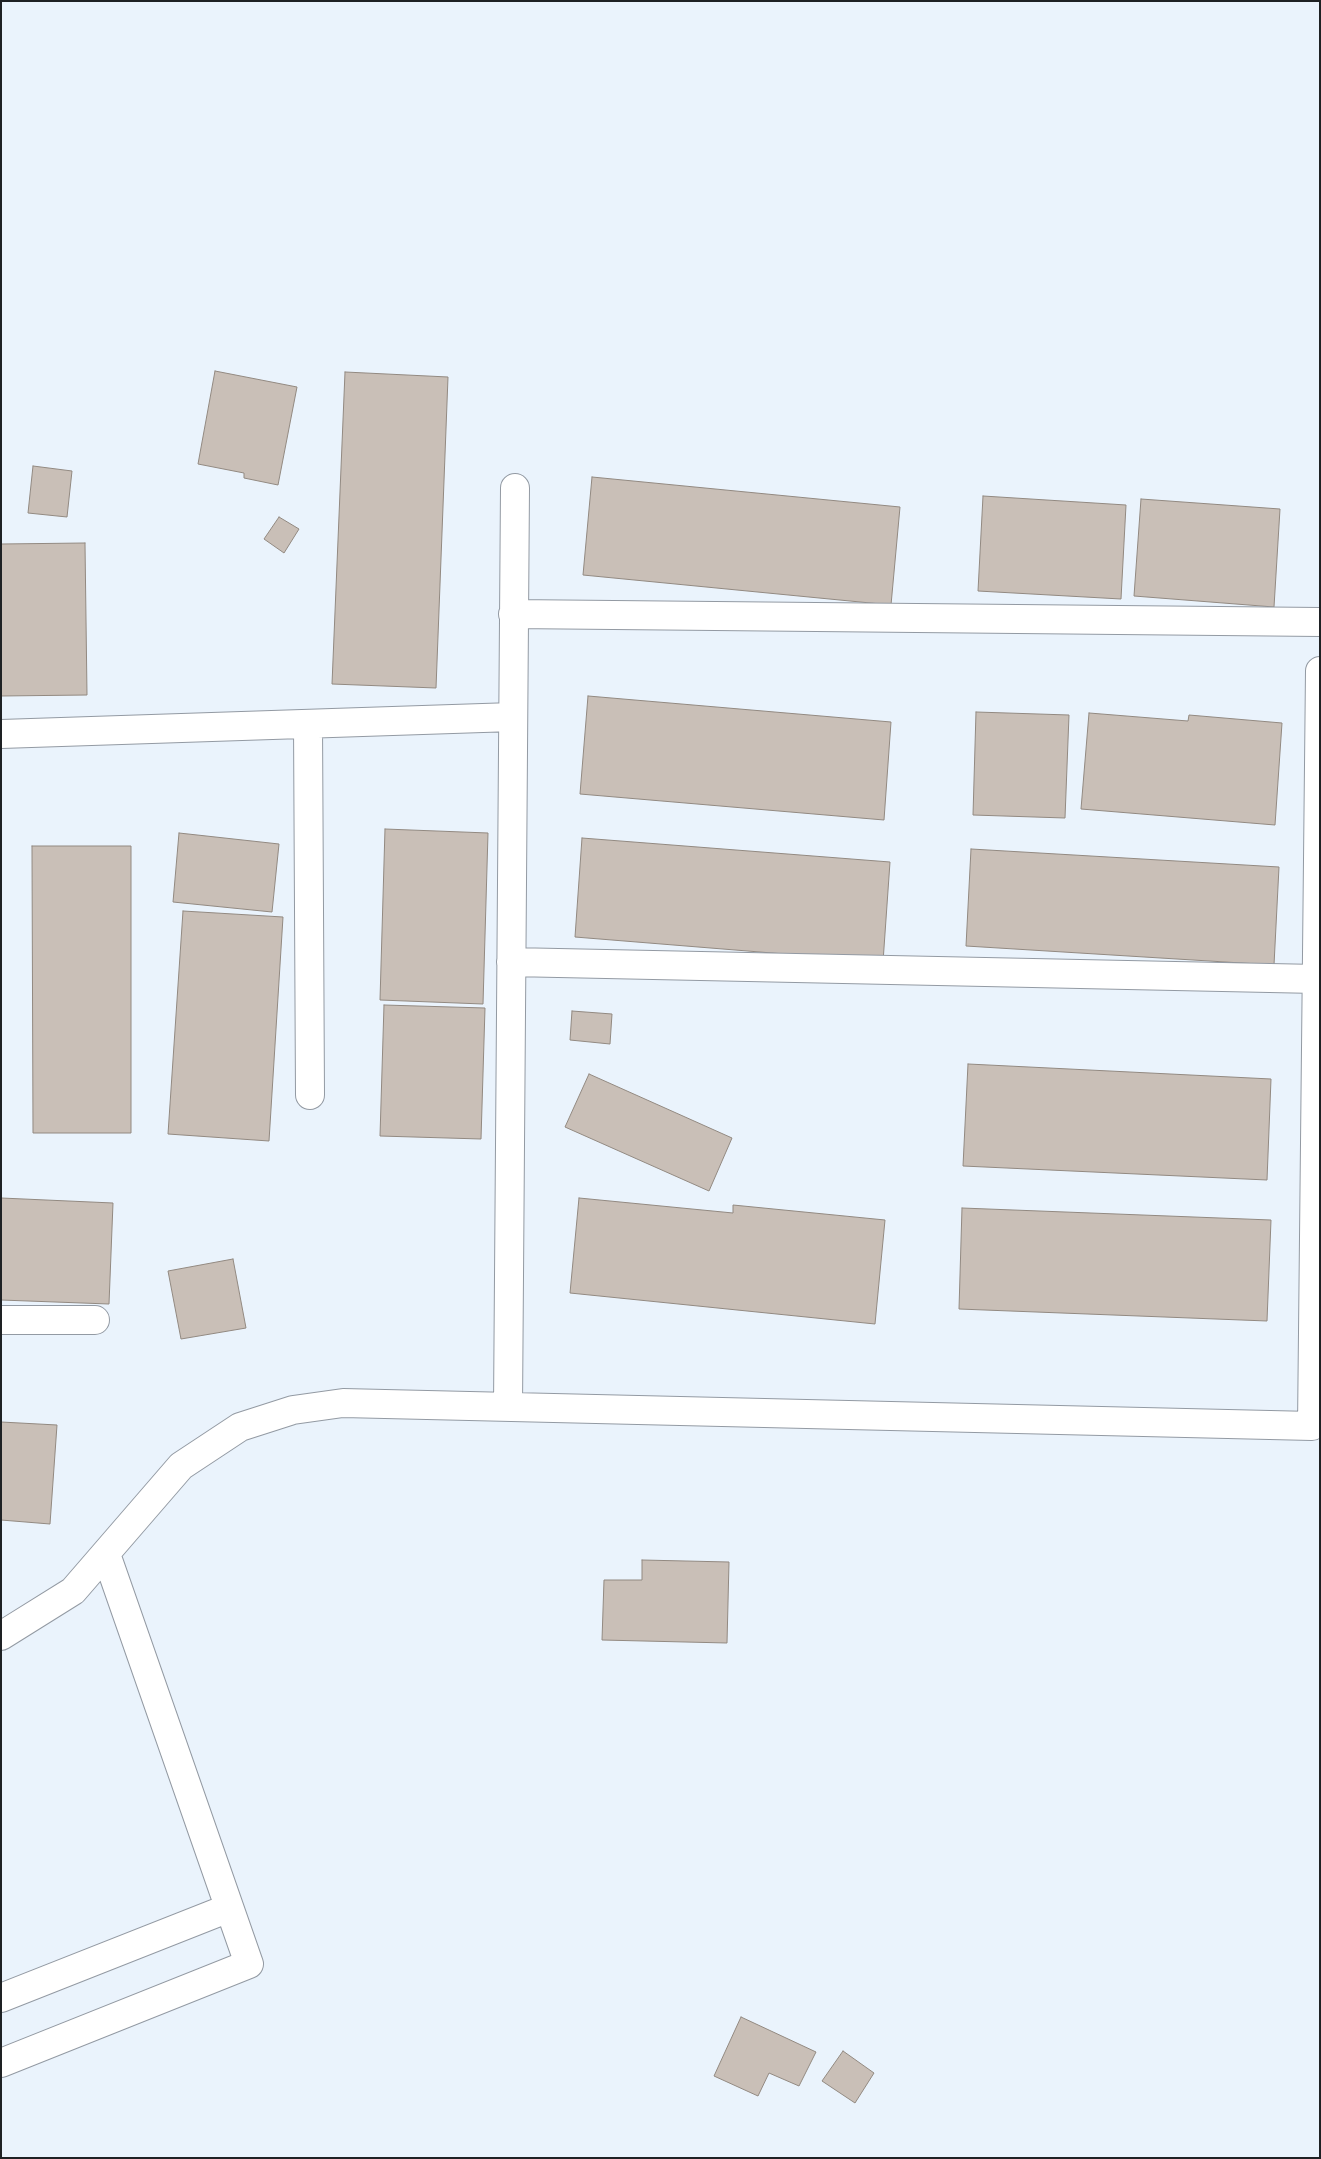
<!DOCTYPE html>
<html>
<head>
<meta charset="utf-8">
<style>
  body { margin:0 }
  #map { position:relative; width:1321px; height:2159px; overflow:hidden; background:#eaf3fc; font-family:"Work Sans",sans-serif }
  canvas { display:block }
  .frame { position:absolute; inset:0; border:2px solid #1e2124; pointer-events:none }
</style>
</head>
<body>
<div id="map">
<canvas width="1321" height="2159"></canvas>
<div class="frame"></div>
</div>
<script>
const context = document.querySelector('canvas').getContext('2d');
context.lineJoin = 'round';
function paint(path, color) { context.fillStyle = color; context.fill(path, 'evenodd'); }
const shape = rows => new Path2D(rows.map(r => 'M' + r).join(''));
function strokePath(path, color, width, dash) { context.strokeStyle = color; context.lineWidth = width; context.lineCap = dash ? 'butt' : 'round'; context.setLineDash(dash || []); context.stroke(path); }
const building = shape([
  [215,371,297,387,278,485,244,478,244,473,198,464,215,371],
  [345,372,448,377,436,688,332,684,345,372],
  [33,466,72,471,67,517,28,513,33,466],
  [592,477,900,507,891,605,583,575,592,477],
  [983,496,1126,505,1121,599,978,591,983,496],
  [1141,499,1280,509,1274,607,1134,596,1141,499],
  [279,517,299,529,284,553,264,539,279,517],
  [85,543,87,695,1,696,1,544,85,543],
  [588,696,891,722,884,820,580,794,588,696],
  [976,712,1069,715,1065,818,973,815,976,712],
  [1089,713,1188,721,1189,715,1282,723,1275,825,1081,809,1089,713],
  [385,829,488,833,483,1004,380,1000,385,829],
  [179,833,279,844,272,912,173,902,179,833],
  [582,838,890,862,883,962,575,937,582,838],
  [32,846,131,846,131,1133,33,1133,32,846],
  [971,849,1279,867,1274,965,966,946,971,849],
  [183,911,283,917,269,1141,168,1134,183,911],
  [384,1005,485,1008,481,1139,380,1136,384,1005],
  [572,1011,612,1014,610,1044,570,1040,572,1011],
  [968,1064,1271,1079,1267,1180,963,1166,968,1064],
  [589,1074,732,1138,709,1191,565,1127,589,1074],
  [1,1198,113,1203,109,1304,1,1300,1,1198],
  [579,1198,733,1213,733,1205,885,1220,875,1324,570,1293,579,1198],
  [962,1208,1271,1220,1267,1321,959,1309,962,1208],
  [233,1259,246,1328,181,1339,168,1271,233,1259],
  [1,1422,57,1425,50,1524,1,1520,1,1422],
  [642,1560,729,1562,727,1643,602,1640,604,1580,642,1580,642,1560],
  [741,2017,816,2052,799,2086,769,2073,758,2096,714,2076,741,2017],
  [843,2051,874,2073,855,2103,822,2081,843,2051]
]);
paint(building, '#c9bfb7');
strokePath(building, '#928981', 1);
const street = shape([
  [513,614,1320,622],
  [308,724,310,1095],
  [1,734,513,717],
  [511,962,1317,979],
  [1,1320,95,1320],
  [508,1407,515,488],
  [1,1636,73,1591,181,1466,240,1427,293,1410,343,1403,1312,1426,1320,671],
  [1,1998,229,1908],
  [1,2063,249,1964,106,1554]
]);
strokePath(street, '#939aa3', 30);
strokePath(street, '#fff', 28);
</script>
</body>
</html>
